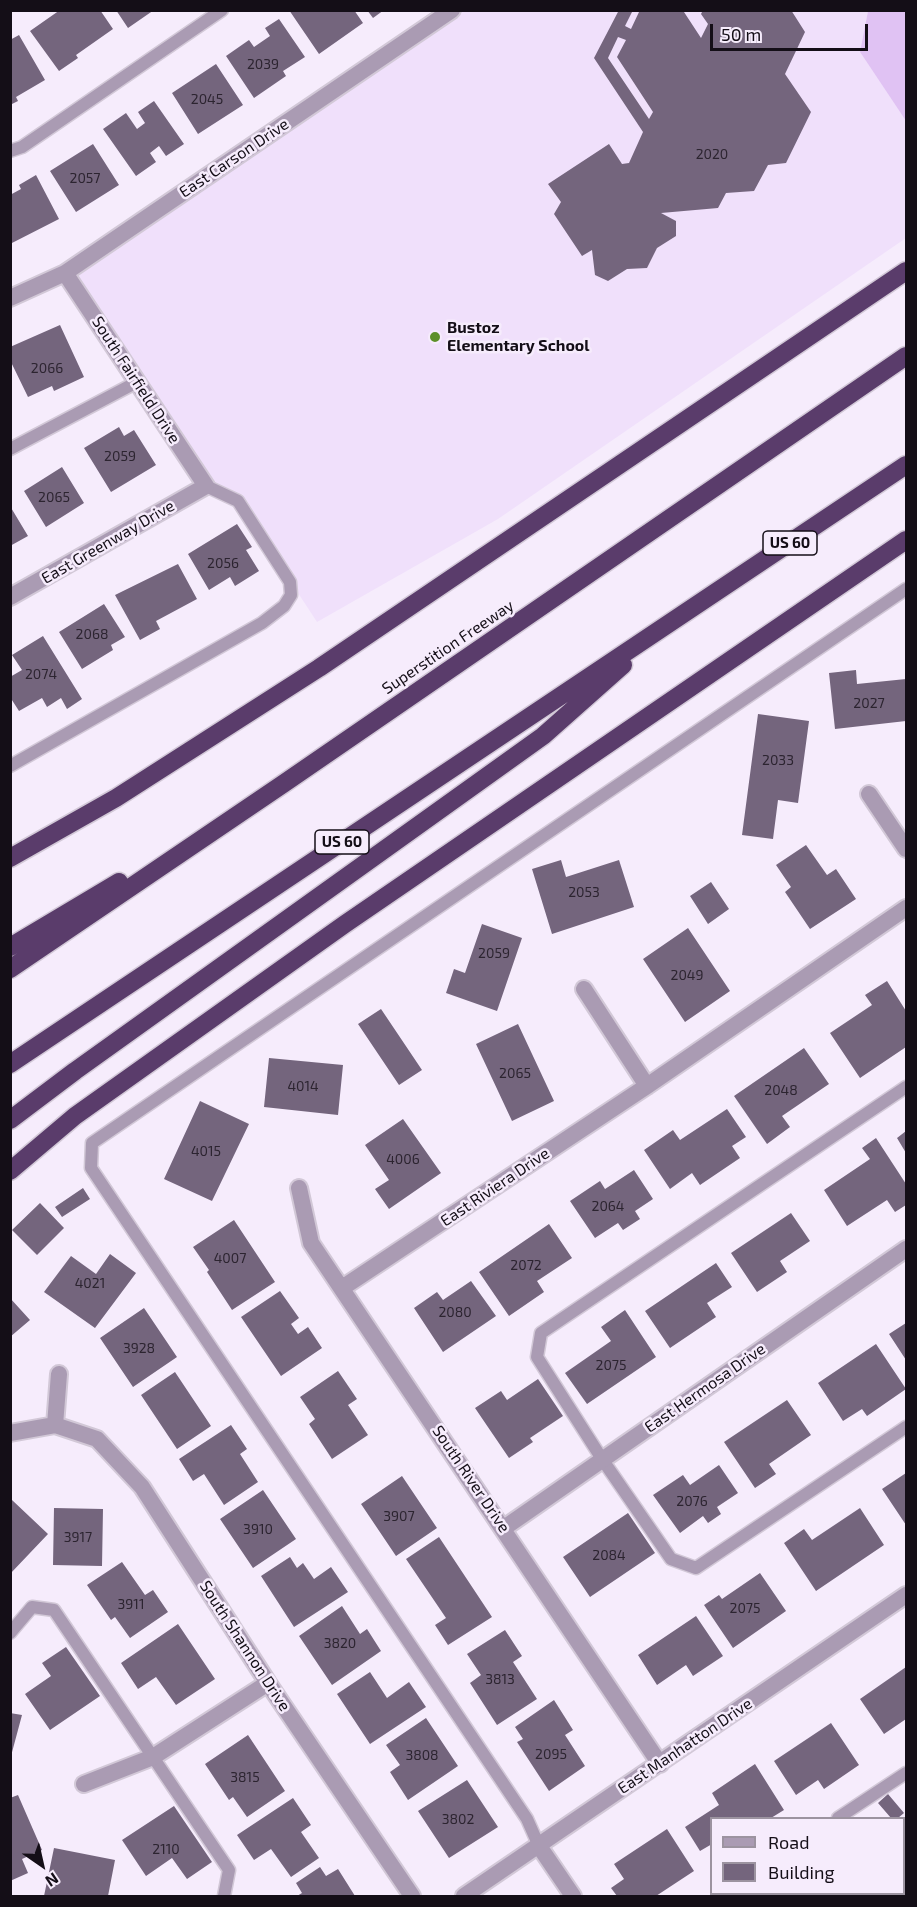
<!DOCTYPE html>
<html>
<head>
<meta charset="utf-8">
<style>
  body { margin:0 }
  #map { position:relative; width:917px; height:1907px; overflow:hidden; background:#f6ecfc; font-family:"Exo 2",sans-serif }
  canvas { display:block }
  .frame { position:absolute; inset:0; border:12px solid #140e17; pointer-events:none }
  .legend { position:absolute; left:710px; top:1817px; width:195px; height:78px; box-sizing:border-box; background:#f6ecfc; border:2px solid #9c93a0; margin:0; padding:8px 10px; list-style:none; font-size:18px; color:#140e17 }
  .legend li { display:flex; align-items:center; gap:12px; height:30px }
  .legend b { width:30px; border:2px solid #9c93a0 }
  .north { position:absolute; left:12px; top:1835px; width:60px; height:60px; -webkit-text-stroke:4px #f6ecfc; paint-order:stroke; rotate:146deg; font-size:16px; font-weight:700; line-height:24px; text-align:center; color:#140e17 }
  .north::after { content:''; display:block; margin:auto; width:21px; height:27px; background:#140e17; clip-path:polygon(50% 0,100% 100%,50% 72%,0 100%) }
  .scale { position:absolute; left:710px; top:24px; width:158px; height:27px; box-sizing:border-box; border:3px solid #140e17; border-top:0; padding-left:8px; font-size:18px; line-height:21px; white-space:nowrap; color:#140e17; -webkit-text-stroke:4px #f6ecfc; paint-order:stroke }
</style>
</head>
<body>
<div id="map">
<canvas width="917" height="1907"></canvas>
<div class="frame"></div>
<ul class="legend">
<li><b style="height:8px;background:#aa9bb3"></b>Road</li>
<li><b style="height:16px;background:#74657d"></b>Building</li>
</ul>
<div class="north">N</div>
<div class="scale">50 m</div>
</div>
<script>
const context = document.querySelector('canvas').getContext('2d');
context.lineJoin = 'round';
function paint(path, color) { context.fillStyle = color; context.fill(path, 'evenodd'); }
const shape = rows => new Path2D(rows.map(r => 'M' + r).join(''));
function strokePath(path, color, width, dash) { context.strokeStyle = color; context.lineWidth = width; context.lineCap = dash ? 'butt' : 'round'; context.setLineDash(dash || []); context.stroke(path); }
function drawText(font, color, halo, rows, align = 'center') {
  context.font = font + ' "Exo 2",sans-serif'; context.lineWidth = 5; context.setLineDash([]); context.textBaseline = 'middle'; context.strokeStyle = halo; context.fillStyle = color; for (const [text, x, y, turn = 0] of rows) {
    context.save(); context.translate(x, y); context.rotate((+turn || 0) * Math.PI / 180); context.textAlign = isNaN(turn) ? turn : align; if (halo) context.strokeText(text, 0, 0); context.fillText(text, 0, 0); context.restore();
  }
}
paint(shape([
  [452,11,868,11,860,52,906,121,906,238,498,519,317,622,238,501,206,486,65,273]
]), '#f0e0fb');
paint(shape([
  [868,11,906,11,906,121,860,52]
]), '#e0c2f3');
paint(shape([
  [60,10,100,10,113,29,76,55,78,58,59,71,30,31],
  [116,10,154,10,128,28],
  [289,10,354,10,363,23,319,54],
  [367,10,384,10,373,18],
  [619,10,633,10,625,26,631,29,639,12,642,12,641,10,681,10,680,12,684,12,701,38,708,24,701,14,703,10,791,10,805,32,785,74,811,112,786,163,768,165,754,191,726,193,718,208,661,213,676,221,676,236,657,248,647,268,627,269,608,281,595,275,592,250,582,256,554,214,561,202,548,184,609,144,622,164,629,163,643,132,594,58],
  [618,37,626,40,617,57,653,112,649,119,608,58],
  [279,19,305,57,283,71,286,76,254,98,226,56,249,40,254,47,270,36,265,28],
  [19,35,45,80,16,97,18,101,10,105,10,40],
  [216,64,243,105,198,134,172,93],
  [154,101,184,144,166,156,159,146,150,153,156,162,136,176,103,129,126,113,137,129,145,123,138,112],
  [93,144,119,185,76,212,50,171],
  [36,175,59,219,10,244,10,195,21,189,19,185],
  [60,325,84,377,54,391,52,386,28,397,10,360,10,347],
  [119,427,124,436,134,430,156,465,111,492,84,448],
  [62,467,84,503,46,527,24,491],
  [10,506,28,536,10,546],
  [237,524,252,547,246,550,259,571,235,586,230,577,209,590,188,554],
  [178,564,197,599,156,621,160,629,140,640,115,595],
  [104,604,125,637,111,645,113,650,82,669,59,632],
  [43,636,82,699,67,709,61,698,47,707,42,698,19,711,10,697,10,677,22,670,12,655],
  [856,670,857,684,906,679,906,721,835,729,829,673],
  [758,714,809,721,798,803,778,800,773,839,742,835],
  [806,845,827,875,836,869,856,899,810,929,785,892,791,887,776,865],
  [561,860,566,877,619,860,634,907,552,934,532,869],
  [711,882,729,909,708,924,690,896],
  [482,924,522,938,497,1011,446,993,454,969,465,973],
  [688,928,730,991,685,1022,643,959],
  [887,981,906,1011,906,1047,860,1078,830,1033,872,1005,865,995],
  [381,1009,422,1070,399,1085,358,1024],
  [518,1024,554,1101,512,1121,476,1044],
  [804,1048,829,1084,782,1116,790,1127,767,1144,734,1096],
  [269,1058,343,1065,338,1115,264,1107],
  [200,1101,249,1124,212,1201,164,1179],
  [727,1109,746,1137,732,1146,740,1158,700,1185,692,1173,670,1189,644,1150,673,1130,680,1140],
  [403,1119,441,1173,389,1209,375,1189,389,1180,365,1145],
  [906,1131,906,1153,897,1138],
  [876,1138,906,1184,906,1205,895,1212,887,1200,847,1226,824,1190,870,1159,862,1148],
  [634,1170,653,1199,635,1211,640,1219,623,1230,618,1223,595,1238,570,1201,600,1181,605,1189],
  [83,1188,90,1199,62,1217,55,1207],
  [40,1203,64,1228,37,1255,12,1230],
  [791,1213,810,1241,780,1261,787,1272,757,1292,731,1253],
  [234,1220,275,1282,232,1310,207,1272,209,1270,193,1247],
  [549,1224,572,1258,537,1281,544,1292,509,1316,479,1272],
  [110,1254,136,1273,95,1328,44,1292,71,1256,96,1274],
  [716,1263,732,1287,707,1303,716,1317,670,1348,645,1311],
  [471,1281,496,1316,443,1352,414,1308,437,1292,443,1300],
  [280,1291,299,1318,291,1324,298,1334,308,1327,322,1348,281,1376,241,1317],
  [10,1298,30,1320,10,1337],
  [144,1308,177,1357,133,1387,100,1338],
  [625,1310,656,1357,587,1404,565,1373,611,1341,601,1327],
  [906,1323,906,1360,889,1334],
  [876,1344,906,1389,867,1416,862,1409,843,1421,818,1383],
  [338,1371,357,1399,348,1405,368,1435,332,1459,309,1424,315,1419,300,1397],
  [175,1372,211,1426,177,1449,141,1395],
  [538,1379,563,1416,530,1438,533,1442,509,1458,475,1408,501,1391,507,1400],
  [787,1400,811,1435,769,1464,776,1474,755,1488,724,1442],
  [231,1425,247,1449,240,1454,258,1482,224,1505,204,1474,193,1481,179,1459],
  [719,1465,738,1493,717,1507,721,1514,708,1523,703,1516,680,1533,653,1495,683,1475,690,1485],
  [906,1473,906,1525,882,1489],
  [402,1476,437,1528,396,1556,361,1504],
  [263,1490,296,1539,253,1568,220,1519],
  [12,1500,48,1534,10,1574,10,1501],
  [54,1508,103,1509,102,1566,53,1565],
  [860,1508,884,1545,816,1591,784,1543,804,1529,812,1540],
  [628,1513,655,1553,590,1597,563,1557],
  [439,1537,492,1617,448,1645,435,1625,446,1618,406,1559],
  [290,1557,297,1568,303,1563,314,1579,331,1567,348,1592,294,1627,261,1576],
  [122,1562,145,1595,153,1590,168,1612,130,1638,115,1617,111,1620,87,1585],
  [760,1573,786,1611,733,1648,704,1605,719,1595,722,1599],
  [342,1606,360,1634,367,1629,381,1651,332,1685,299,1636],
  [696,1616,723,1656,693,1676,686,1665,657,1685,638,1655],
  [178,1624,215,1679,176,1705,156,1677,138,1689,121,1663],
  [505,1630,522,1656,513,1662,537,1699,497,1725,470,1683,481,1675,467,1654],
  [66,1647,100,1696,50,1730,25,1694,51,1676,42,1663],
  [906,1667,906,1719,884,1734,860,1699],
  [370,1672,387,1698,409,1682,426,1707,370,1744,337,1694],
  [554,1700,573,1730,565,1735,585,1766,549,1791,517,1742,523,1739,515,1727],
  [10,1713,22,1715,11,1756,10,1756],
  [426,1718,458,1766,408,1800,390,1772,400,1765,386,1745],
  [831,1723,859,1765,824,1789,818,1780,796,1795,774,1761],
  [248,1735,285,1791,247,1817,233,1797,229,1800,205,1764],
  [755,1764,784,1810,771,1818,712,1818,712,1844,700,1851,685,1827,719,1805,712,1793],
  [467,1780,498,1827,449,1858,418,1811],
  [888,1794,904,1813,898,1818,891,1818,878,1803],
  [18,1795,42,1850,22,1859,28,1873,10,1881,10,1798],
  [293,1798,311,1825,301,1832,319,1858,291,1877,271,1849,254,1860,237,1835],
  [174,1806,212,1862,187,1879,172,1858,146,1876,122,1840],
  [667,1829,694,1871,656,1896,617,1896,611,1888,624,1879,614,1864],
  [906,1829,906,1877,904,1879,904,1831],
  [54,1848,115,1860,108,1896,44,1896],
  [320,1867,326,1876,338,1869,355,1896,297,1896,302,1893,296,1883],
  [798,1894,839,1894,841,1896,794,1896],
  [858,1894,882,1894,877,1896,860,1896]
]), '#74657d');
const service = shape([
  [10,151,22,147,222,10],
  [10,449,137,382],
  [10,766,262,623,284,606,291,595,290,582,238,501,206,486],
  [906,1087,541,1333,537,1357,602,1459,671,1559,696,1568,906,1427],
  [10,1633,32,1607,54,1610,229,1870,224,1896],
  [838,1818,906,1773],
  [539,1846,527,1819,91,1168,92,1143,906,589],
  [723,1896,728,1894]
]);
const minor = shape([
  [10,298,65,273,452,10],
  [10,597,206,486,65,273],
  [869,794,906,849],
  [584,989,647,1086],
  [299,1188,311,1243,660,1764],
  [342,1288,647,1086,906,908],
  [55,1425,59,1374],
  [10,1433,55,1425,97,1439,142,1487,268,1683,412,1896],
  [504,1528,906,1249],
  [84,1784,153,1757,268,1683],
  [539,1846,573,1896],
  [464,1896,906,1595]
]);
const motorway = shape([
  [10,858,116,798,319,668,906,271],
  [10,947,119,882],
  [10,969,283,784,906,356],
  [10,1064,906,465],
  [10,1120,75,1071,543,736,623,665],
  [10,1171,75,1116,345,924,906,540]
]);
strokePath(service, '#d2c8d7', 15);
strokePath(minor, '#d2c8d7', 20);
strokePath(motorway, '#d2c8d7', 21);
strokePath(service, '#aa9bb3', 12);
strokePath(minor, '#aa9bb3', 16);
strokePath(motorway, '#5a3c6b', 18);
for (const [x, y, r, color] of [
  [435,337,6,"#5c9028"]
]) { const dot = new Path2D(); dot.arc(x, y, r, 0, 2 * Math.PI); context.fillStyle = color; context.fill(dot); strokePath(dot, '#f6ecfc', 2); }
drawText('14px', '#2c2430', null, [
  ["2039",263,64],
  ["2045",207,99],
  ["2020",712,154],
  ["2057",85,178],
  ["2066",47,368],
  ["2059",120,456],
  ["2065",54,497],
  ["2056",223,563],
  ["2068",92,634],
  ["2074",41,674],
  ["2027",869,703],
  ["2033",778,760],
  ["2053",584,892],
  ["2059",494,953],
  ["2049",687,975],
  ["2065",515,1073],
  ["4014",303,1086],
  ["2048",781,1090],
  ["4015",206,1151],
  ["4006",403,1159],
  ["2064",608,1206],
  ["4007",230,1258],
  ["2072",526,1265],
  ["4021",90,1283],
  ["2080",455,1312],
  ["3928",139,1348],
  ["2075",611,1365],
  ["2076",692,1501],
  ["3907",399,1516],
  ["3910",258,1529],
  ["3917",78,1537],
  ["2084",609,1555],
  ["3911",131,1604],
  ["2075",745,1608],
  ["3820",340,1643],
  ["3813",500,1679],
  ["2095",551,1754],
  ["3808",422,1755],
  ["3815",245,1777],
  ["3802",458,1819],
  ["2110",166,1849]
]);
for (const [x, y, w] of [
  [790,543,54],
  [342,842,54]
]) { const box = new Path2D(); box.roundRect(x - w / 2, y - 12, w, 24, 4.5); context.fillStyle = '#f6ecfc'; context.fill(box); strokePath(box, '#140e17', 1.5); }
drawText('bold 15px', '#140e17', null, [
  ["US 60",790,543],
  ["US 60",342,842]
]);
drawText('16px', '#140e17', '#f6ecfc', [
  ["East Carson Drive",234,158,-34],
  ["South Fairfield Drive",136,380,57],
  ["East Greenway Drive",108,542,-30],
  ["Superstition Freeway",448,647,-34],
  ["East Riviera Drive",495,1187,-34],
  ["East Hermosa Drive",705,1388,-35],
  ["South River Drive",471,1479,56],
  ["South Shannon Drive",245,1646,57],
  ["East Manhatton Drive",685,1746,-34]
]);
drawText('bold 16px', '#140e17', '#f6ecfc', [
  ["Bustoz",447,328],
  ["Elementary School",447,346]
], 'left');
</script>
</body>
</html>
